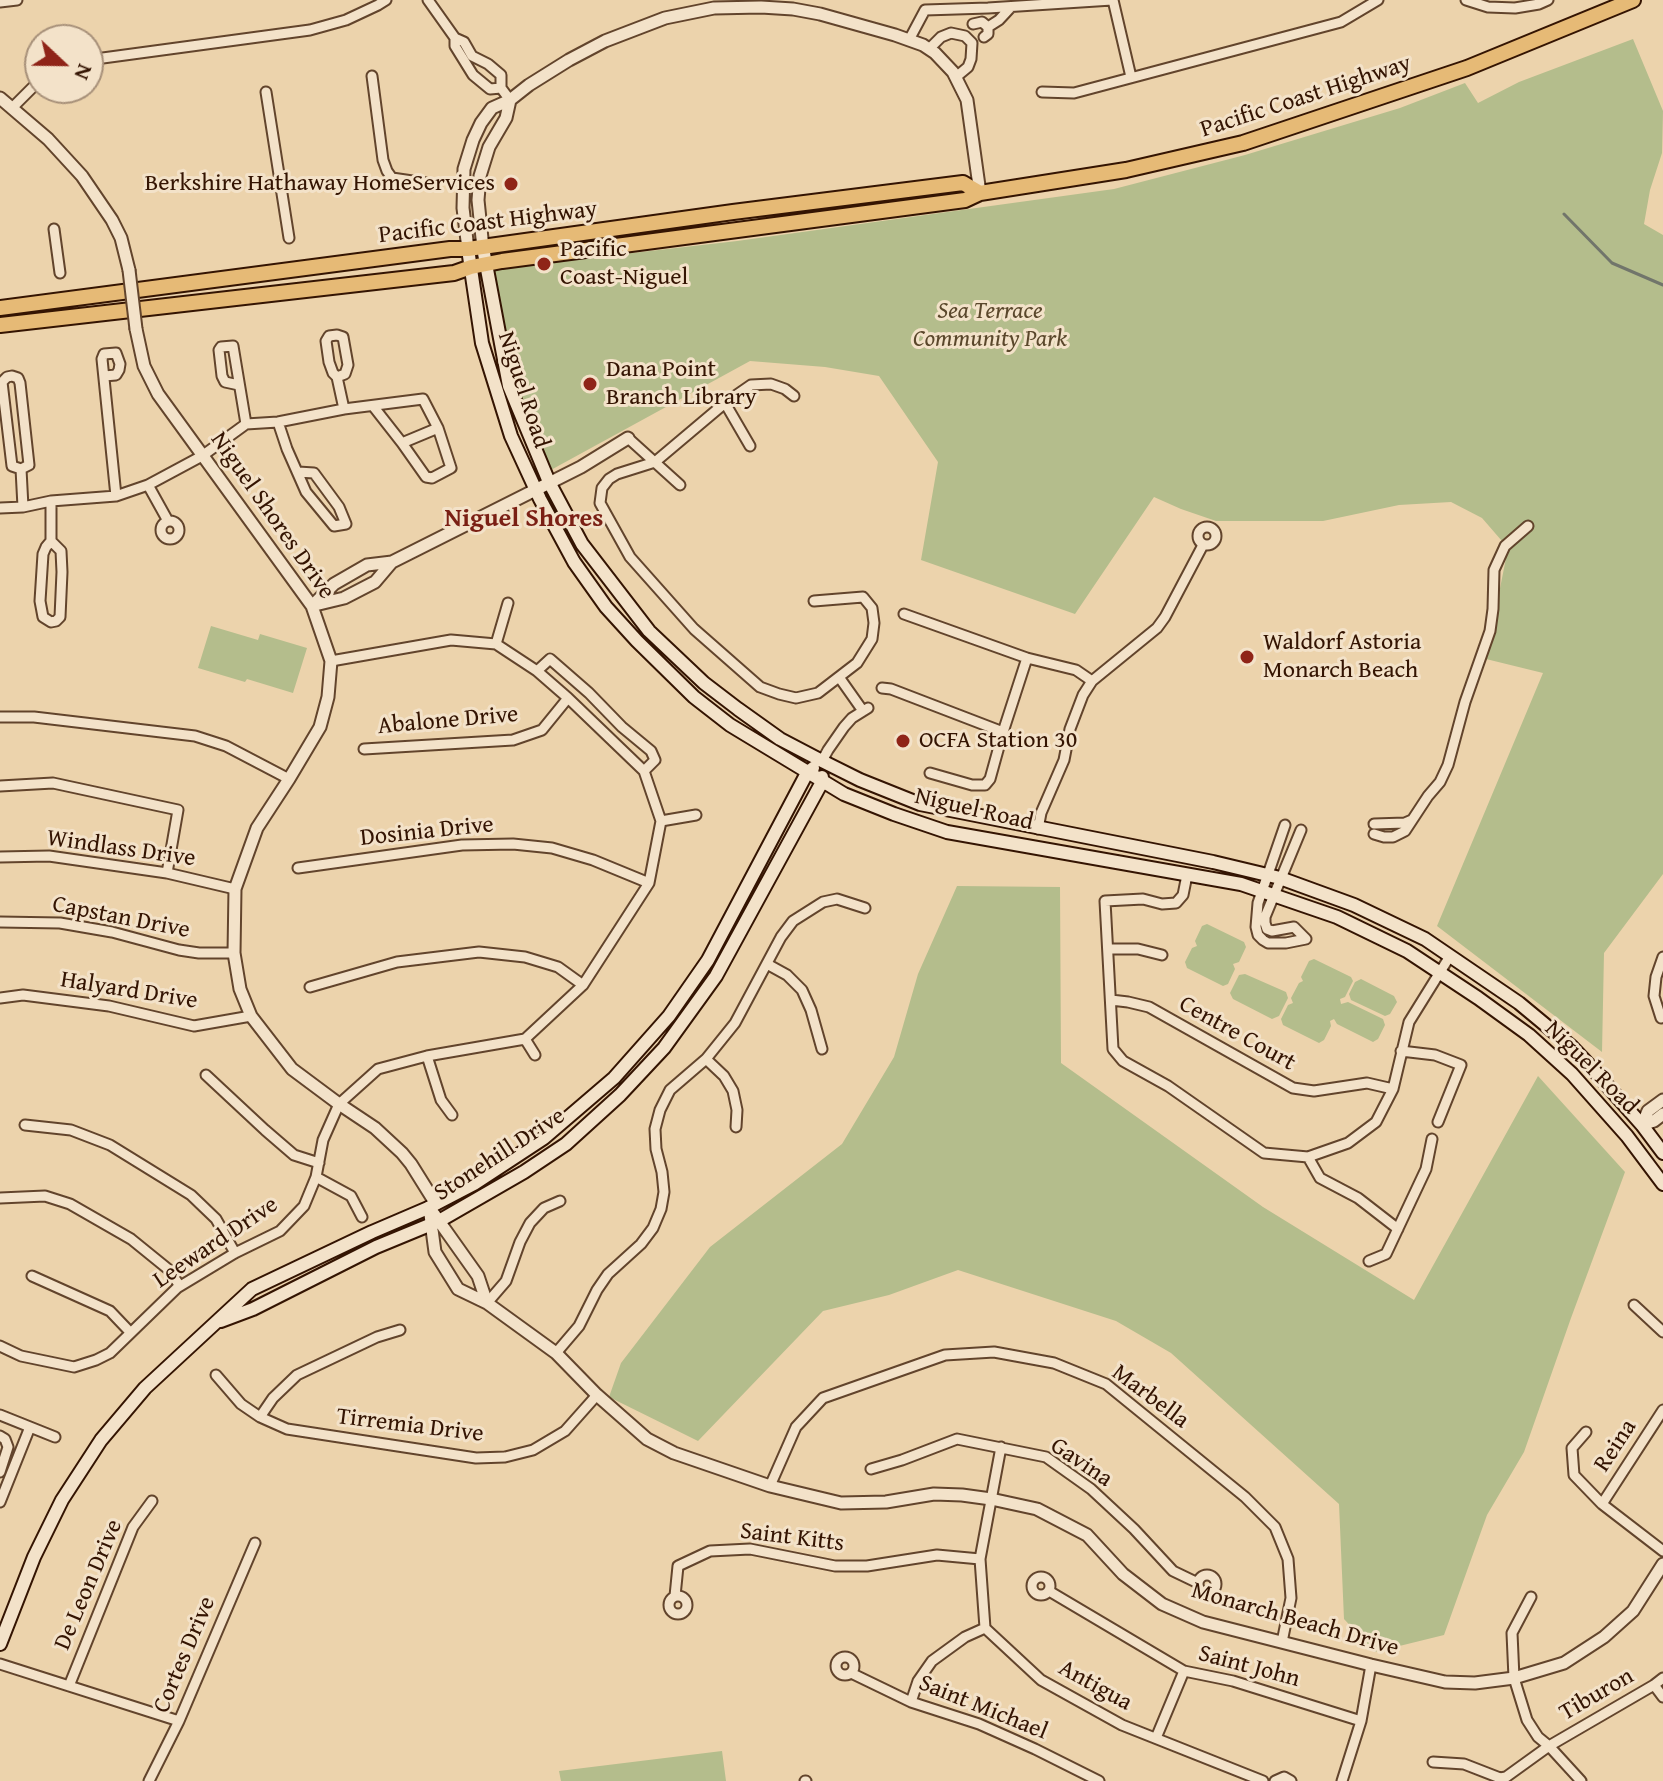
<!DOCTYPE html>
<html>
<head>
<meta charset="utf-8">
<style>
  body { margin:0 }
  #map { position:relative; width:1663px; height:1781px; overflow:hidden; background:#ecd3ac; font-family:"Gentium Book Plus",serif }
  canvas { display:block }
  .north { position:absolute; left:24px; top:24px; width:80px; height:80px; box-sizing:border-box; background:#f3e2c9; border:2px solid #a79079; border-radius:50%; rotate:112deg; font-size:22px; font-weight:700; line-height:32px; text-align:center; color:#341402 }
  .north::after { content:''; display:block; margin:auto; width:28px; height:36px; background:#8f2418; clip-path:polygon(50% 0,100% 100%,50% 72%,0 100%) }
</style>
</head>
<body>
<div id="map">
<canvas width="1663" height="1781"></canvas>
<div class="north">N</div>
</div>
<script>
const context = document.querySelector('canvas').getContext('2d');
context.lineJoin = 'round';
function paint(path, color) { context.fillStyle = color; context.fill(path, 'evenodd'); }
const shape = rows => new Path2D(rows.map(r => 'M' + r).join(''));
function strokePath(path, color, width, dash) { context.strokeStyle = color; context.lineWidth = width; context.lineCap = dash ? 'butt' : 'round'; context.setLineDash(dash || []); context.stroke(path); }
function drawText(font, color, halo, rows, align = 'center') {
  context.font = font + ' "Gentium Book Plus",serif'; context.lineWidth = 6; context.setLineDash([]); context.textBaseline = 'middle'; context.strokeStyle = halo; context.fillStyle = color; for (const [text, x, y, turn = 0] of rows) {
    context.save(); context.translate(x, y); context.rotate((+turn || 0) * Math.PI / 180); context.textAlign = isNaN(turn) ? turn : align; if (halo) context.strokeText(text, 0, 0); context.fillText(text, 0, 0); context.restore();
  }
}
paint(shape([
  [1633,39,1663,111,1662,153,1650,190,1644,224,1663,235,1663,874,1604,953,1602,1052,1437,926,1543,673,1486,659,1508,548,1482,518,1451,502,1399,505,1323,521,1216,521,1181,509,1154,497,1075,614,921,560,938,462,879,376,825,367,750,361,549,471,519,403,503,326,493,269,737,241,1114,189,1245,155,1400,108,1465,83,1478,103,1519,82],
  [211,626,258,640,260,634,307,648,293,693,247,679,245,682,198,668],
  [957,886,1060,887,1061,1063,1263,1207,1414,1300,1538,1076,1625,1172,1571,1318,1524,1452,1487,1515,1444,1635,1375,1652,1344,1619,1339,1504,1171,1353,1116,1321,958,1270,889,1295,823,1311,698,1441,609,1397,621,1363,710,1247,842,1144,894,1057,918,974],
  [1207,924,1244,942,1246,947,1239,962,1233,964,1235,969,1228,984,1223,986,1187,968,1185,962,1192,948,1197,946,1195,941,1202,926],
  [1314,959,1351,977,1353,981,1345,997,1340,999,1341,1004,1348,1002,1383,1019,1385,1025,1378,1039,1373,1042,1337,1024,1334,1019,1330,1021,1331,1026,1324,1040,1319,1043,1283,1025,1281,1019,1288,1005,1293,1003,1291,998,1299,983,1303,981,1301,977,1309,961],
  [1245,974,1286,992,1288,998,1279,1016,1272,1019,1233,999,1230,993,1239,975],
  [1361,979,1394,996,1397,1002,1390,1014,1385,1016,1351,1000,1349,994,1355,982],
  [722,1751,726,1781,561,1781,559,1771]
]), '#b4bd8c');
strokePath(shape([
  [1564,214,1612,263,1663,285]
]), '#71756b', 3);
const minor = shape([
  [428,0,455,38,464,42,472,56,488,64,501,75,501,88,510,100],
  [1113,0,1131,77],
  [1466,0,1488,7,1515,8,1539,4,1548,0],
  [0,2,17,0],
  [973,24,982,22,988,27],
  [984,37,988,34,988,27,999,20,1011,7],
  [455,38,455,46,473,75,490,89,501,88],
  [909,40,925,10,988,8,1112,0],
  [929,49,941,37,951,33,965,36,972,43,971,59,968,67,956,77],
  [88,60,310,30,346,20,378,5,386,0],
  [372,76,383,160,387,171,392,178,426,183],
  [266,92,289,238],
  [1042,92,1074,93,1341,22,1378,0],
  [13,107,40,80],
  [54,229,60,273],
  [104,376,116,375,119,370,120,364,116,353,104,354,102,359,116,496],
  [337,377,333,373,329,362,326,341,329,336,337,335,343,337,348,365,345,374,337,377,344,409],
  [239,385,225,382,222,376,219,350,221,347,233,346,246,424],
  [794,396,785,389,771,384,751,385,725,403,655,462,617,474,609,479,602,488,600,503,630,557,694,629,760,687,779,694,796,698,818,693,857,663,872,639,874,623,872,608,863,597,814,601],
  [725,403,750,446],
  [278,422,287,449,306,492,334,526,346,524,339,507,314,473,298,472],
  [628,438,680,485],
  [402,443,438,428],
  [21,469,12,466,2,382,7,377,12,376,18,378,20,383,29,465,21,469,23,507],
  [148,485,168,521],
  [51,501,51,541,61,551,62,572,60,617,56,621,51,622,43,617,40,601,43,554,46,547,51,541],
  [0,508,23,507,51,501,116,496,148,485,202,456,246,424,278,422,344,409,423,399,438,428,451,468,432,478,426,477,402,443,373,406],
  '161 530a9 9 0 1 1 18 0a9 9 0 1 1-18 0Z',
  '1198 536a9 9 0 1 1 18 0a9 9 0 1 1-18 0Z',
  [904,614,1027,658,1076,670,1092,681],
  [496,644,508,603],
  [537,671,550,659,589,693,622,727,651,751,655,760,644,771],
  [839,677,863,711],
  [882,688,891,689,1003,732,1027,658],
  [0,717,34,717,195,736,226,746,289,779],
  [364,749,513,740,542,730,568,698],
  [822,761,828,750,844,727,852,718,868,708],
  [930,773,972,785,985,785,990,779,1003,732],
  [0,786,53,783,178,810,167,873],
  [661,821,696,815],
  [1374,824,1405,823,1412,820],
  [1285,825,1258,903,1256,927,1258,935,1263,940,1268,943,1286,943,1306,939],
  [1038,829,1041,813,1064,760,1070,729,1083,695,1092,681,1157,628,1165,617,1203,545],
  [1301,830,1265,917,1265,923,1267,929,1272,931,1294,927,1306,939],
  [1374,834,1384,837,1393,837,1405,831,1428,796,1440,782,1448,765,1465,702,1490,631,1493,609,1494,570,1505,546,1528,526],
  [0,857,49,856,167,873,235,889],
  [298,868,462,845,513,844,552,848,593,860,649,883],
  [1187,875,1183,895,1176,903,1162,904,1143,899,1105,901,1113,1049,1123,1061,1168,1086,1264,1153,1308,1157,1348,1143,1376,1122,1393,1089,1409,1022,1450,956],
  [0,922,60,923,112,932,179,950,199,953,234,953],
  [1109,949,1138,949,1162,955],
  [1663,957,1656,977,1654,996,1661,1018,1663,1017],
  [767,964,787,975,802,990,811,1010,822,1049],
  [310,987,397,962,479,952,525,957,558,967,583,985],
  [0,998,23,995,109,1006,194,1026,251,1016],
  [1111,1000,1128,1002,1149,1007,1293,1088,1314,1091,1367,1083,1393,1089],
  [525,1039,535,1055],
  [1401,1051,1435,1055,1461,1065,1438,1122],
  [427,1056,441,1100,452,1115],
  [706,1059,724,1076,733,1091,737,1110,736,1127],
  [206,1075,265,1130,294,1155,319,1163],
  [25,1125,71,1130,110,1145,191,1195,216,1219,235,1253],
  [1308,1157,1320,1178,1358,1198,1398,1229],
  [316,1177,351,1196,362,1217],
  [0,1198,45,1196,70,1204,131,1239,168,1269,180,1286],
  [1369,1261,1386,1254,1426,1169,1432,1139],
  [32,1276,110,1311,130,1332],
  [487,1303,506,1281,520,1242,530,1223,544,1208,560,1201],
  [1634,1305,1663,1332],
  [0,1346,21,1356,74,1367,96,1360,110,1353,177,1288,235,1253,280,1231,304,1206,316,1177,323,1140,339,1104,378,1069,427,1056,525,1039,583,985,649,883,661,821,644,771,568,698,537,671,496,644,451,640,331,661],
  [556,1353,579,1326,597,1290,608,1274,641,1244,653,1228,661,1209,664,1192,662,1172,656,1149,655,1129,660,1110,670,1090,706,1059,735,1023,781,937,793,921,823,902,837,899,865,908],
  [216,1375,241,1404,260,1417,287,1429,476,1458,505,1457,533,1450,565,1431,597,1395],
  [0,1415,55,1437],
  [260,1417,273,1398,297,1375,377,1337,400,1330],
  [1586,1432,1572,1448,1574,1475,1602,1504,1663,1551],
  [0,1436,5,1439,8,1447,0,1472],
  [1001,1447,980,1559,985,1628,1041,1680,1122,1725,1263,1781],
  [871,1469,902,1460,957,1439,1046,1457,1091,1489,1134,1529,1173,1571,1198,1583],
  [770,1486,796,1427,823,1398,945,1355,994,1352,1054,1363,1106,1384,1245,1497,1275,1527,1288,1559,1291,1598,1282,1642],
  [0,1502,30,1427],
  [1602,1504,1663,1410],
  '1198 1584a9 9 0 1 1 18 0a9 9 0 1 1-18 0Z',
  '1032 1586a9 9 0 1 1 18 0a9 9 0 1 1-18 0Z',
  [1049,1591,1184,1671,1233,1681,1361,1721],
  '669 1605a9 9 0 1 1 18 0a9 9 0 1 1-18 0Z',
  [675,1596,678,1566,710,1551,750,1549,835,1566,867,1566,937,1555,980,1559],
  [1531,1597,1512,1633,1514,1678,1527,1720,1538,1737,1549,1746,1581,1781],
  '836 1666a9 9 0 1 1 18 0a9 9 0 1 1-18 0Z',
  [0,1664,179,1721],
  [851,1673,911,1702,979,1724,1035,1749,1099,1781],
  [1654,1685,1663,1697],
  [69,1686,133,1527,152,1501],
  [911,1702,918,1681,932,1661,965,1637,985,1628],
  [1156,1738,1184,1671],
  [1433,1762,1464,1764,1500,1778,1506,1777,1549,1746,1654,1685,1663,1678],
  [149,1781,179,1721,255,1543],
  [805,1781,806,1781],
  [1275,1781,1284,1777,1291,1781],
  [1342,1781,1361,1721,1371,1665]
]);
const tertiary = shape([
  [0,98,48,139,82,176,112,220,121,238,129,270],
  [483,248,478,200,480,176,489,147,506,118,510,100],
  [468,249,463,208,464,169,473,140,481,123,492,108,510,100,529,85,569,60,605,41,665,18,714,8,761,7,793,9,820,14,895,35,923,45,935,53,953,72,967,100,980,193],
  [136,329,144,366,158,394,312,606,331,661,328,697,320,727,289,779,257,828,235,889,234,953,240,989,251,1016,292,1069,339,1104,375,1128,402,1153,411,1164,436,1204],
  [315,605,344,598,375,582,392,562],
  [312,606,334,584,367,565,392,562,581,467,628,438],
  [1642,1125,1648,1111,1663,1100],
  [1642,1125,1654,1121,1663,1114],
  [429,1207,435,1252,458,1289,487,1303,556,1353,597,1395,647,1439,674,1453,770,1486,841,1503,886,1502,934,1494,962,1495,991,1499,1037,1509,1087,1535,1123,1574,1162,1604,1203,1622,1371,1665,1445,1682,1475,1683,1514,1678,1564,1663,1604,1637,1633,1611,1663,1564],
  [434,1214,478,1276,487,1303]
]);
const secondary = shape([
  [483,248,509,386,549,482,582,544,649,631,704,683,738,709,780,739,822,761,860,780,920,804,1213,862,1280,878,1354,905,1425,939,1519,1003,1572,1047,1590,1066,1642,1125,1663,1153],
  [468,249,482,343,511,436,540,499,574,562,606,607,637,641,694,697,730,725,844,794,894,814,947,832,1241,884,1337,917,1407,951,1478,998,1529,1035,1572,1074,1627,1136,1663,1184],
  [221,1321,253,1309,376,1247,439,1221,524,1172,566,1144,620,1095,664,1048,716,976,822,782,822,777],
  [0,1644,34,1557,62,1500,101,1440,145,1388,252,1289,372,1232,428,1208,474,1184,544,1138,614,1078,669,1016,708,960,807,773,813,768]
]);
const trunk = shape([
  [0,308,450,249,468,249,733,212,963,183,980,193],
  [0,325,454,273,471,267,502,261,965,200,980,193,1126,170,1243,143,1467,68,1633,0]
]);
strokePath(minor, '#62442c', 13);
strokePath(tertiary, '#62442c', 15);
strokePath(secondary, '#341402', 16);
strokePath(trunk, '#341402', 18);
strokePath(minor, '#f3e2c9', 9);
strokePath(tertiary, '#f3e2c9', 11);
strokePath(secondary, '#f3e2c9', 12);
strokePath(trunk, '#e6ba76', 14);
const tertiaryBridge = shape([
  [129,270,136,329]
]);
strokePath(tertiaryBridge, '#62442c', 15, []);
strokePath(tertiaryBridge, '#f3e2c9', 11);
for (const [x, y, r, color] of [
  [511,184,8,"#8f2418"],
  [544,264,8,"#8f2418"],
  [590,384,8,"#8f2418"],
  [1247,657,8,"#8f2418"],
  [903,741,8,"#8f2418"]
]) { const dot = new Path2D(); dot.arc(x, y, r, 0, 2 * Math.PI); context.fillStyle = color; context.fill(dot); strokePath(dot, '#f3e2c9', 3); }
drawText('24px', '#341402', '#f3e2c9', [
  ["Pacific Coast Highway",1306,97,-18],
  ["Pacific Coast Highway",488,223,-7],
  ["Niguel Road",523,390,72],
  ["Niguel Shores Drive",272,516,55],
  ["Abalone Drive",448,721,-5],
  ["Niguel Road",974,810,13],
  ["Dosinia Drive",427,832,-6],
  ["Windlass Drive",121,849,8],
  ["Capstan Drive",121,918,11],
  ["Halyard Drive",129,991,9],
  ["Centre Court",1237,1034,29],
  ["Niguel Road",1591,1068,45],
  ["Stonehill Drive",500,1155,-33],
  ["Leeward Drive",216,1243,-34],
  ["Marbella",1150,1397,37],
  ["Tirremia Drive",410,1426,7],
  ["Reina",1616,1446,-57],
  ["Gavina",1081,1463,34],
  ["Saint Kitts",792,1538,7],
  ["De Leon Drive",89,1585,-67],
  ["Monarch Beach Drive",1295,1620,16],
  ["Cortes Drive",185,1655,-67],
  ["Saint John",1249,1667,15],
  ["Antigua",1095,1686,29],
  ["Tiburon",1597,1695,-30],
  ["Saint Michael",983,1708,22]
]);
drawText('24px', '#341402', '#f3e2c9', [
  ["Berkshire Hathaway HomeServices",495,184,"right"],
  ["Pacific",560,250],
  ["Coast-Niguel",560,278],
  ["Dana Point",606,370],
  ["Branch Library",606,398],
  ["Waldorf Astoria",1263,643],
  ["Monarch Beach",1263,671],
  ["OCFA Station 30",919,741]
], 'left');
drawText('italic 24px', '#5a472b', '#f3e2c9', [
  ["Sea Terrace",990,312],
  ["Community Park",990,340]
]);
drawText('bold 26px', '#7a1f14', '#f3e2c9', [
  ["Niguel Shores",524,519]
]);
</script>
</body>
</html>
